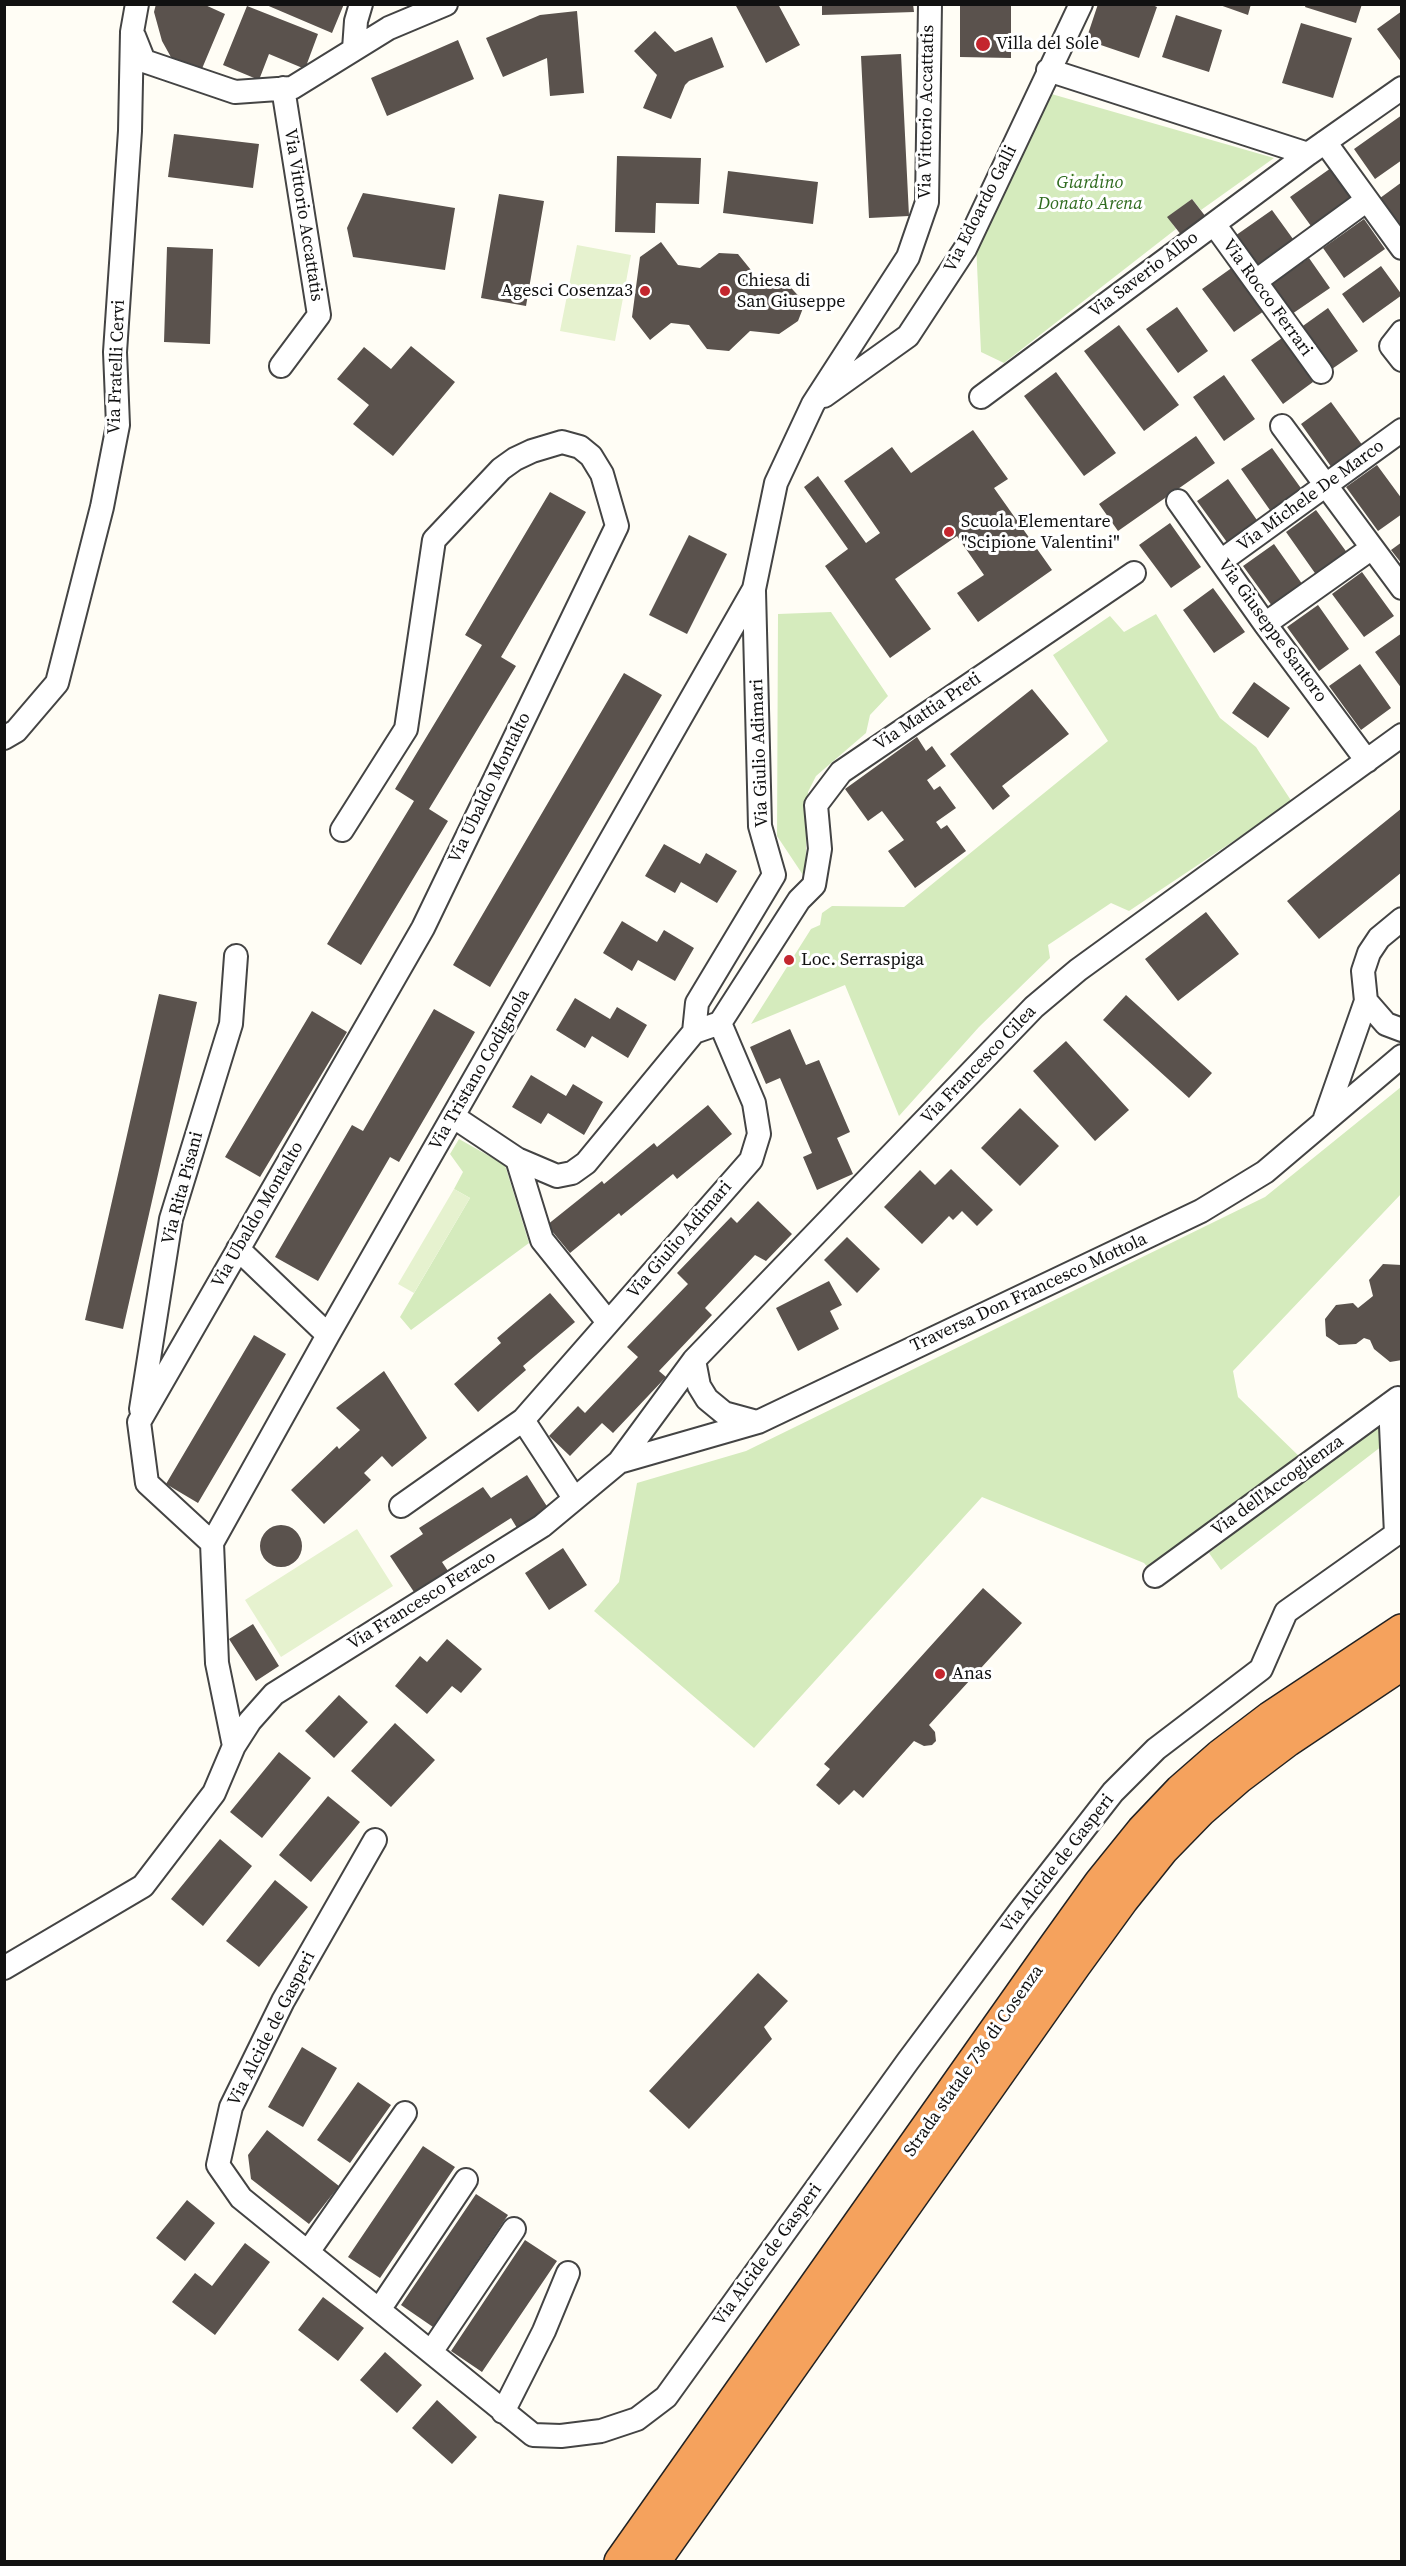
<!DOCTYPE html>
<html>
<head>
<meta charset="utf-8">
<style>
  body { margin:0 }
  #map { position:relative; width:1406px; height:2566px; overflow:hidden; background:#fffdf5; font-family:"Source Serif 4",serif }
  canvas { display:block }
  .frame { position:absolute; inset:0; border:6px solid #111; pointer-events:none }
</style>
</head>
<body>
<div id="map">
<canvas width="1406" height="2566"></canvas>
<div class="frame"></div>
</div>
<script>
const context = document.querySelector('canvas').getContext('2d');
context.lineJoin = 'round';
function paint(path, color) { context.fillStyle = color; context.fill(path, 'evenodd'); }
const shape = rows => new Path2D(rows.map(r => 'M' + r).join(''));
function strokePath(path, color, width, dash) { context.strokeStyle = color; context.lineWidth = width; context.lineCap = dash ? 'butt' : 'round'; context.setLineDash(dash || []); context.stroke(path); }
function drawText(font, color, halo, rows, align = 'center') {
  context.font = font + ' "Source Serif 4",serif'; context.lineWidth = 6; context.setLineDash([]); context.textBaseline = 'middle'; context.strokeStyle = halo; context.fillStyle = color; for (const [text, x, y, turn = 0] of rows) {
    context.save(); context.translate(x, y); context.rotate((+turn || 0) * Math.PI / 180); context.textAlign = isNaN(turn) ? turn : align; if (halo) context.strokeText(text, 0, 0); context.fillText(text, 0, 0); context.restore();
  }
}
paint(shape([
  [1048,93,1274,158,1201,210,1192,199,1168,217,1176,229,1004,363,981,352,976,243],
  [831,612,888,696,870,715,866,733,816,776,808,792,805,878,777,836,778,614],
  [1156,614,1220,718,1256,747,1292,802,1129,911,1111,903,1048,945,1050,958,979,1027,899,1116,845,985,751,1024,811,929,820,925,822,913,832,906,904,907,1108,741,1053,655,1110,616,1124,632],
  [1401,1087,1401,1194,1233,1371,1238,1397,1303,1460,1153,1573,1144,1563,982,1497,754,1748,594,1611,619,1582,637,1483,746,1451,1265,1197],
  [459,1139,505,1165,529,1243,411,1330,400,1317,470,1198,454,1189,463,1172,450,1154],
  [1378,1423,1382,1446,1221,1570,1209,1553]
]), '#d5ebbd');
paint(shape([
  [577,245,631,255,615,341,560,331],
  [454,1189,470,1198,414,1293,398,1284],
  [357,1529,393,1586,281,1657,245,1600]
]), '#e6f2cf');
paint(shape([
  [156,4,203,4,225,14,201,71,172,59,162,41,154,12],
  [264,4,344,4,332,33],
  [735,4,778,4,800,45,766,63],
  [822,4,913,4,914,12,822,15],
  [960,4,1011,4,1011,58,960,57],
  [1098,4,1150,4,1157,7,1139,58,1086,40],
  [1217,4,1251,4,1248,15],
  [1306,4,1362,4,1356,23,1305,7],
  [247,6,318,34,305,69,269,54,259,80,223,65],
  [577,11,584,93,550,96,547,58,503,77,486,38,540,15],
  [1402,11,1402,63,1377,29],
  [1176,15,1222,30,1209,72,1162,57],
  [1301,23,1352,38,1333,98,1282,83],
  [655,31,675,52,712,37,724,67,689,81,685,85,671,119,643,108,657,75,634,51],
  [458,40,474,79,387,116,371,78],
  [901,54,909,216,869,218,861,56],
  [1402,115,1402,160,1375,179,1354,149],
  [174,134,259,144,253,188,168,177],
  [617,156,701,158,699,204,656,203,655,233,615,232],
  [1331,168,1352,198,1311,226,1290,197],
  [728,171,818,182,813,224,723,213],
  [1402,182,1402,235,1376,201],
  [363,193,455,208,445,270,353,257,347,228],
  [499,194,544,201,526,306,481,298],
  [1192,199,1206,217,1182,236,1167,217],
  [1272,210,1293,239,1253,268,1232,238],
  [1364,219,1385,249,1344,278,1323,248],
  [661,242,678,265,700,268,719,253,738,254,755,275,783,279,805,303,798,321,779,334,750,331,729,351,707,349,689,325,671,323,650,340,632,317,640,257],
  [167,247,213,249,210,344,164,342],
  [1309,258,1330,288,1289,316,1268,287],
  [1381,266,1402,295,1363,323,1342,294],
  [1233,267,1264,311,1234,332,1202,289],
  [1177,307,1208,351,1178,373,1146,329],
  [1328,308,1358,351,1329,371,1300,328],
  [1119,325,1179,405,1144,431,1084,351],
  [1282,338,1313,382,1283,404,1251,360],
  [411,346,455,382,393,456,353,424,369,405,337,379,364,347,391,369],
  [1056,372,1116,453,1084,476,1024,396],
  [1224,375,1255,419,1224,441,1193,397],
  [1331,402,1363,446,1332,468,1301,424],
  [973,430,1008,479,994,488,1052,570,978,622,957,593,984,575,957,536,895,579,931,629,890,658,825,566,848,549,804,487,818,476,866,543,880,533,844,481,892,447,911,473],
  [1196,436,1215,463,1118,531,1099,504],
  [1272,448,1303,491,1272,513,1241,469],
  [1377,465,1402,499,1402,514,1378,531,1346,487],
  [1228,479,1259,523,1229,545,1197,501],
  [550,492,586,512,501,657,516,666,429,809,448,821,361,965,327,944,414,801,395,789,482,645,465,635],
  [1316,510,1348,554,1317,576,1286,532],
  [1170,523,1201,567,1171,588,1139,545],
  [689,535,727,554,687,634,649,615],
  [1402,542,1402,564,1391,550],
  [1274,544,1305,588,1275,610,1243,566],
  [1362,572,1394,616,1364,637,1332,594],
  [1213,588,1245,632,1214,653,1183,610],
  [1318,605,1349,649,1319,671,1287,627],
  [1402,633,1402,689,1375,652],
  [1360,664,1391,708,1361,730,1329,686],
  [624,673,662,695,490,987,453,965],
  [1254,682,1290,708,1268,738,1232,713],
  [1032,689,1069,734,1002,786,1010,796,993,810,950,754],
  [917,737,926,751,932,746,946,766,927,780,934,790,940,786,956,808,936,822,941,829,947,825,966,851,915,888,888,851,904,840,882,811,868,821,845,789],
  [1402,808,1402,872,1319,939,1287,901],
  [664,844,700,864,706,853,737,871,717,903,681,882,675,893,645,876],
  [1206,912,1239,954,1178,1001,1145,959],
  [622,921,657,942,664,930,694,948,675,981,638,960,632,971,603,953],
  [159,994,197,1002,123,1329,85,1320],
  [1126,995,1212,1073,1189,1098,1103,1020],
  [575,998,610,1019,617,1007,647,1025,628,1058,592,1036,585,1048,556,1030],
  [434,1009,475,1032,399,1162,390,1157,318,1281,275,1257,352,1125,363,1131],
  [312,1011,347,1032,260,1177,225,1157],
  [790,1029,806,1065,819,1060,850,1132,837,1138,853,1174,817,1190,803,1157,812,1153,780,1078,766,1084,750,1047],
  [1066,1041,1129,1110,1095,1141,1033,1071],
  [531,1075,566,1096,573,1084,603,1102,584,1135,548,1113,541,1124,512,1107],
  [708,1105,732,1134,677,1179,673,1174,621,1216,619,1213,570,1253,547,1225,602,1181,604,1184,654,1143,657,1147],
  [1020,1108,1059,1146,1020,1186,981,1148],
  [951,1169,993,1210,977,1226,962,1211,953,1220,949,1216,922,1244,884,1207,920,1170,935,1185],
  [758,1201,792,1234,766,1261,755,1255,705,1308,712,1315,659,1371,666,1377,613,1433,602,1423,570,1456,549,1436,578,1406,585,1413,638,1357,627,1347,688,1284,677,1273,731,1217,737,1223],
  [847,1237,880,1269,857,1293,824,1260],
  [1383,1264,1402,1265,1402,1360,1390,1362,1374,1349,1370,1340,1364,1338,1356,1344,1339,1345,1326,1336,1325,1319,1336,1305,1353,1303,1358,1308,1373,1296,1369,1280],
  [829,1281,842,1305,830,1311,839,1329,798,1351,776,1308],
  [550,1293,575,1322,523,1366,526,1370,478,1412,454,1384,501,1343,497,1338],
  [254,1335,286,1354,198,1503,166,1484],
  [384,1371,427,1438,392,1467,382,1456,364,1473,371,1480,324,1524,291,1490,337,1446,339,1449,360,1430,336,1408],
  [527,1475,548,1508,517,1528,511,1518,442,1562,448,1571,414,1592,390,1556,423,1534,419,1528,483,1487,491,1498],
  '260 1546a21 21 0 1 1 42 0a21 21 0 1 1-42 0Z',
  [563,1548,587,1585,549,1610,525,1573],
  [983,1588,1022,1623,929,1725,935,1732,936,1741,932,1745,924,1746,914,1741,863,1798,854,1790,839,1805,816,1785,830,1769,824,1764],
  [253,1624,279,1666,256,1681,229,1639],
  [447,1639,482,1669,461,1693,452,1686,427,1714,395,1686,420,1656,427,1662],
  [339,1695,368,1722,334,1758,305,1731],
  [395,1723,435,1760,391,1807,351,1771],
  [279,1752,311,1778,262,1838,230,1812],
  [328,1796,360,1822,311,1882,279,1855],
  [220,1839,252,1866,203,1926,171,1899],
  [275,1880,308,1907,259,1967,226,1941],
  [758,1973,788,2001,764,2027,772,2039,689,2129,649,2091],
  [302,2047,337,2068,303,2127,268,2107],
  [358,2082,391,2105,350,2163,317,2140],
  [267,2130,339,2186,309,2224,251,2179,248,2155],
  [423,2146,455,2167,380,2278,348,2257],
  [476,2194,508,2215,433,2327,401,2305],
  [187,2200,215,2223,185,2261,156,2238],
  [525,2240,557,2261,482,2372,451,2351],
  [245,2243,270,2262,215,2335,172,2302,195,2273,212,2286],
  [323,2297,364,2328,338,2361,298,2330],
  [385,2352,422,2385,397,2413,360,2380],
  [437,2400,477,2437,452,2464,412,2428]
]), '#5a524d');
const minor = shape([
  [134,36,144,61,235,92,292,88,389,28,446,4],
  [354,49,356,21,361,4],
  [1048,70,1308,154,1402,88],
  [1325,142,1402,248],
  [1214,224,1321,372],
  [1256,281,1367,200],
  [1402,332,1391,346,1402,360],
  [281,366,319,315,283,88],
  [824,396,908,336,965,249,1081,4],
  [981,397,1308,154],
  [1282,426,1402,588],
  [1178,501,1265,624,1367,761],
  [1221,561,1402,430],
  [1265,624,1372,548],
  [4,738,16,731,57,683,102,507,118,425,115,352,130,131,132,32,137,4],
  [1402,919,1379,938,1369,953,1363,971,1366,1001,1386,1024,1402,1030],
  [694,1032,720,1023,799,900,814,885,820,849,816,805,841,772,1134,573],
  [694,1032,697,1003,774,875,760,826,754,591],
  [454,1117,517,1159,557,1176,572,1173,586,1163,694,1032],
  [1325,1118,1366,1001],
  [517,1159,542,1240,608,1322],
  [238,1249,328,1335],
  [694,1360,699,1386,707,1399,724,1413,757,1422],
  [141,1409,171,1219,231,1024,236,956],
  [523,1420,574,1498],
  [619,1462,758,1422,1201,1211,1265,1172,1402,1056],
  [401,1506,523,1420,751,1160,759,1134,754,1103,720,1023],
  [212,1543,147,1483,139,1422,423,928,617,526,602,474,591,456,580,447,562,442,532,451,515,459,501,469,434,540,406,729,342,830],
  [1155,1576,1398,1398],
  [234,1746,217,1663,212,1543,328,1335,754,589,776,483,813,404,908,257,927,202,930,4],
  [375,1840,283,2001,231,2107,218,2165,241,2198,533,2435,561,2436,601,2431,637,2419,666,2397,908,2061,1020,1911,1113,1792,1156,1749,1261,1669,1286,1612,1396,1534,1390,1404],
  [4,1968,143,1886,214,1793,234,1746,250,1721,274,1694,542,1526,619,1462,694,1360,1034,1007,1078,970,1402,735],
  [308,2252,405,2113],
  [379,2310,466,2180],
  [431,2352,514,2229],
  [503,2412,544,2331,568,2273]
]);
const highway = shape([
  [621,2562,1053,1950,1101,1883,1143,1831,1181,1791,1221,1756,1271,1718,1402,1631],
  [653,2562,1074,1965,1122,1899,1162,1849,1200,1810,1238,1777,1287,1740,1402,1663]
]);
strokePath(minor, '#444', 26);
strokePath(highway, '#222', 36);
strokePath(minor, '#fff', 22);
strokePath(highway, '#f5a25d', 33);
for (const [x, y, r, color] of [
  [983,44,8,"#c4262e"],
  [645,291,6,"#c4262e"],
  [725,291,6,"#c4262e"],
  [949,532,6,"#c4262e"],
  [789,960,6,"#c4262e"],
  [940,1674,6,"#c4262e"]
]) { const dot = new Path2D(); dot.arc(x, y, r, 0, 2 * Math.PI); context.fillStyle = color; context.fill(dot); strokePath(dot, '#fff', 2); }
drawText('18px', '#111', '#fff', [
  ["Villa del Sole",996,44],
  ["Chiesa di",737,281],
  ["San Giuseppe",737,302],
  ["Agesci Cosenza3",633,291,"right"],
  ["Scuola Elementare",961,522],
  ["\"Scipione Valentini\"",961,543],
  ["Loc. Serraspiga",801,960],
  ["Anas",952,1674]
], 'left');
drawText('18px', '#111', '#fff', [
  ["Via Vittorio Accattatis",927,112,-89],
  ["Via Edoardo Galli",981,209,-63],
  ["Via Vittorio Accattatis",303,215,81],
  ["Via Saverio Albo",1144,275,-37],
  ["Via Rocco Ferrari",1267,298,54],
  ["Via Fratelli Cervi",117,367,-88],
  ["Via Michele De Marco",1311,496,-36],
  ["Via Giuseppe Santoro",1272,631,54],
  ["Via Mattia Preti",928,712,-34],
  ["Via Giulio Adimari",760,753,-92],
  ["Via Ubaldo Montalto",490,788,-64],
  ["Via Francesco Cilea",979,1065,-46],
  ["Via Tristano Codignola",480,1070,-60],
  ["Via Rita Pisani",183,1188,-75],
  ["Via Ubaldo Montalto",258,1215,-60],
  ["Via Giulio Adimari",680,1240,-49],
  ["Traversa Don Francesco Mottola",1029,1293,-25],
  ["Via dell'Accoglienza",1278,1486,-36],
  ["Via Francesco Feraco",422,1601,-32],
  ["Via Alcide de Gasperi",1058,1864,-52],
  ["Via Alcide de Gasperi",272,2029,-63],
  ["Strada statale 736 di Cosenza",974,2061,-55],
  ["Via Alcide de Gasperi",768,2255,-54]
]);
drawText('italic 18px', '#2f6b1f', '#fff', [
  ["Giardino",1090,183],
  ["Donato Arena",1090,204]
]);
</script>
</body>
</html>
